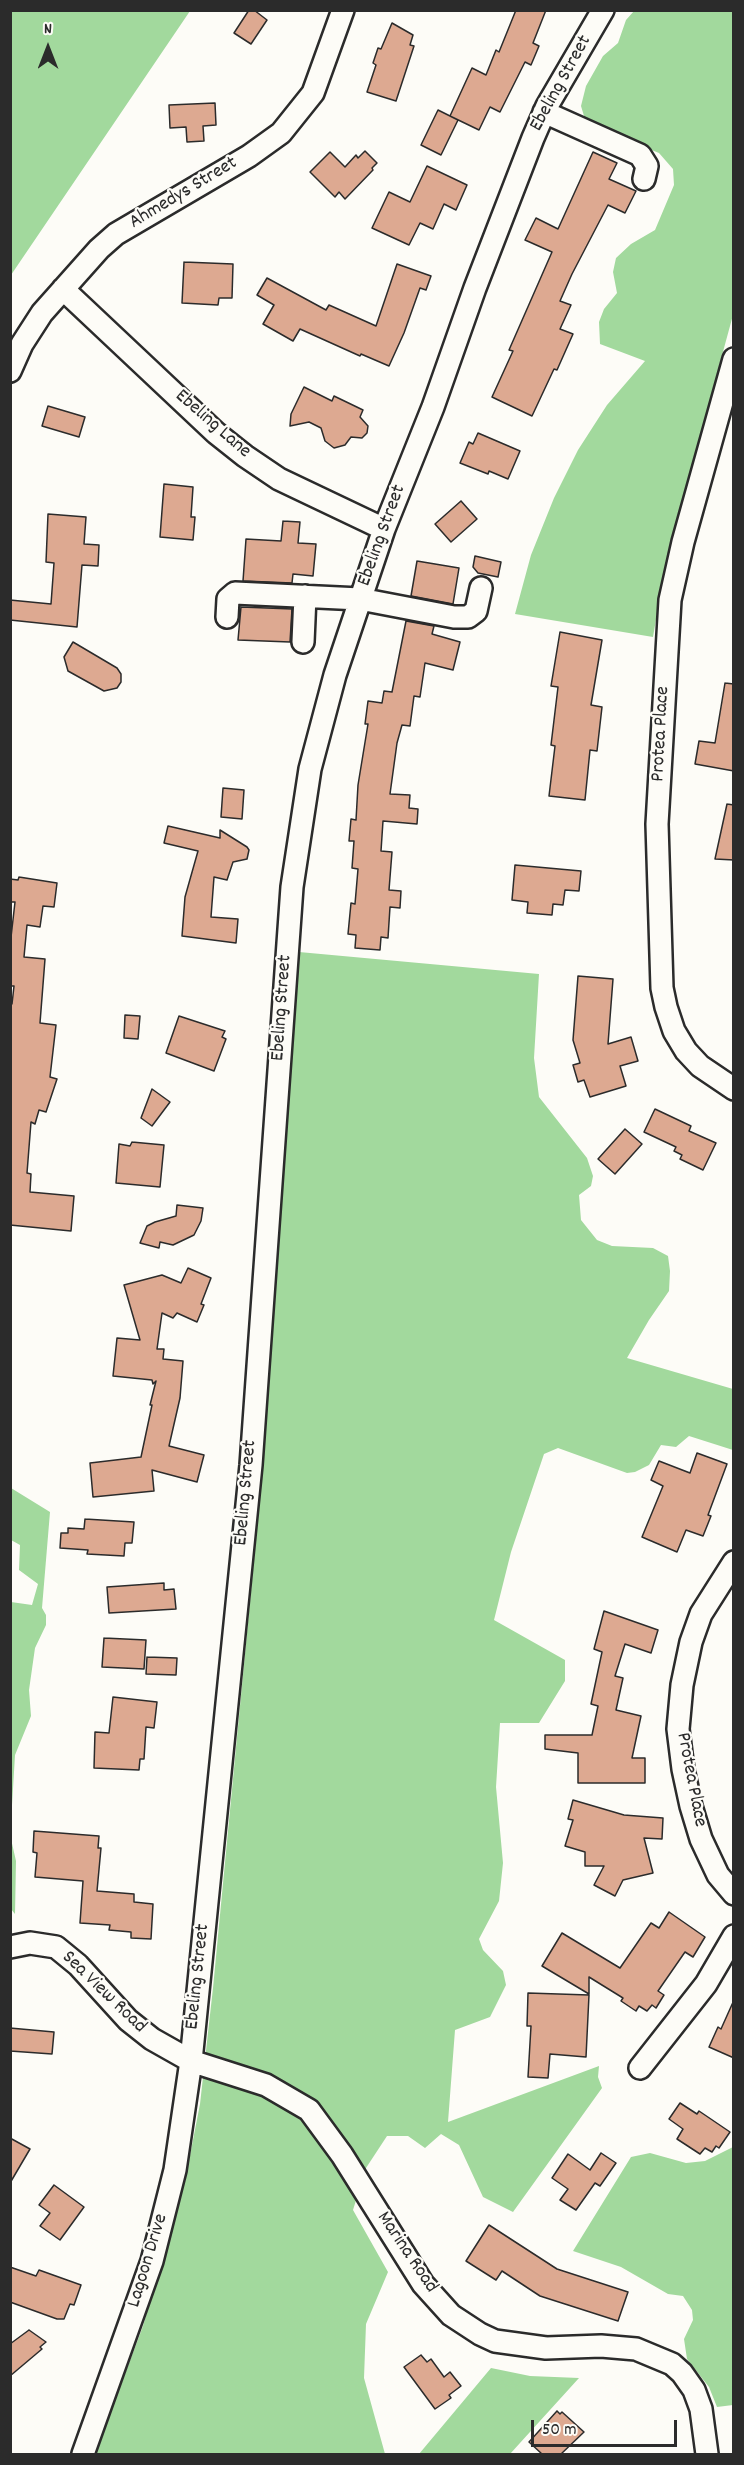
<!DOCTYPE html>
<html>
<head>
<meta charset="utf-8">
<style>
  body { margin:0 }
  #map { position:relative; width:744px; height:2465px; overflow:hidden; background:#fdfcf7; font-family:Dekko,sans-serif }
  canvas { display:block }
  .frame { position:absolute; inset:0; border:12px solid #2b2b2b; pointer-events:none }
  .north { position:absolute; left:18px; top:18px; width:60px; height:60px; -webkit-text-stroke:4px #fdfcf7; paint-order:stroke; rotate:0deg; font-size:16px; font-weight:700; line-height:24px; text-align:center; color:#2b2b2b }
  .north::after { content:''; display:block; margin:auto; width:21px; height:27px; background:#2b2b2b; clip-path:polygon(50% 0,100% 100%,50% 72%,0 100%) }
  .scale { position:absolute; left:531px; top:2420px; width:146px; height:27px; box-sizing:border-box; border:3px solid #2b2b2b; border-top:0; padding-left:8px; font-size:18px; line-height:21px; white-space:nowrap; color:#2b2b2b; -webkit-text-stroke:4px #fdfcf7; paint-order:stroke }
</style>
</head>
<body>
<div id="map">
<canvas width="744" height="2465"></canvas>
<div class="frame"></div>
<div class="north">N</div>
<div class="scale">50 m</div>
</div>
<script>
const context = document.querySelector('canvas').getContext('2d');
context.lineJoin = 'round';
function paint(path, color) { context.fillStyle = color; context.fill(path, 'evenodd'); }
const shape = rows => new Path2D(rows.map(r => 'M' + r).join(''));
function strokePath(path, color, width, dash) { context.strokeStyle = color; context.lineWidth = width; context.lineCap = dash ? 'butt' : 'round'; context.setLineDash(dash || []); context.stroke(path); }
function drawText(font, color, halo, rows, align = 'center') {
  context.font = font + ' Dekko,sans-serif'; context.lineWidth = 4.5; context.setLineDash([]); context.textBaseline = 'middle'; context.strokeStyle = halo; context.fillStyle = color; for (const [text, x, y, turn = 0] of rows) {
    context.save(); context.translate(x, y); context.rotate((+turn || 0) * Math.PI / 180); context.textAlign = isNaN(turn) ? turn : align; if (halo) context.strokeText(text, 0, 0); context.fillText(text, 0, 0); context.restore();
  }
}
paint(shape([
  [11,10,190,11,11,275,10,11],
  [634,11,733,11,733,315,666,561,653,637,515,614,531,555,554,498,578,450,607,405,645,361,600,344,599,322,604,309,617,293,613,272,616,258,631,244,655,230,674,185,673,169,659,153,595,127,584,116,581,106,586,86,603,56,618,43,626,20],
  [299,952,539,974,534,1058,539,1097,587,1158,593,1176,591,1186,579,1195,581,1220,597,1240,612,1246,653,1248,668,1256,670,1271,669,1291,649,1320,627,1358,733,1389,733,1450,689,1436,676,1447,661,1445,649,1465,635,1472,627,1473,558,1448,544,1454,511,1552,494,1620,565,1660,565,1681,539,1723,500,1723,496,1787,503,1863,499,1901,479,1939,483,1950,503,1971,506,1985,490,2017,455,2030,448,2122,599,2066,598,2077,602,2088,513,2212,483,2197,459,2145,441,2134,425,2148,408,2136,387,2136,366,2168,353,2210,388,2272,366,2324,364,2378,385,2454,95,2454,143,2326,185,2181,200,2104,213,1988,262,1476],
  [11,1488,50,1512,42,1608,46,1615,46,1625,35,1648,29,1690,31,1716,15,1755,11,1822,11,1602,32,1605,38,1584,19,1570,20,1545,11,1540],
  [11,1839,16,1861,15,1914,11,1909],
  [733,2147,733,2405,717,2407,709,2387,687,2359,684,2339,693,2320,692,2310,683,2296,668,2294,621,2267,573,2251,631,2157,650,2153,686,2163,705,2161],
  [491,2368,530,2376,579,2378,510,2454,419,2454]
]), '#a2d99d');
const building = shape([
  [249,10,254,10,267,20,251,44,234,33,249,10],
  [516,10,546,10,533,43,539,46,531,65,525,62,500,112,490,107,479,130,450,116,472,68,486,75,496,50,499,52,516,10],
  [392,23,413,35,410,45,414,46,396,101,367,92,376,65,373,63,378,48,381,49,392,23],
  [215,103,216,125,203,126,204,141,187,142,186,127,170,128,169,105,215,103],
  [438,110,458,120,441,155,421,145,438,110],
  [365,151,377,163,372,168,373,170,345,199,339,192,335,197,310,172,330,152,345,167,356,155,358,158,365,151],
  [593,152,617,163,609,179,636,191,625,213,608,205,572,274,560,301,571,305,560,329,573,334,557,370,554,369,532,416,492,397,513,351,509,350,552,252,525,240,536,218,558,229,593,152],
  [427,166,467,185,456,210,444,204,433,229,420,223,409,245,372,228,389,192,410,202,427,166],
  [184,262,233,264,232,298,219,298,218,305,182,303,184,262],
  [397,264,431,276,426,290,420,288,404,333,389,366,361,354,360,356,300,329,293,341,263,324,274,305,257,295,267,278,326,310,329,305,376,326,397,264],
  [304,387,332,401,334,396,363,410,360,417,368,426,367,433,362,438,351,437,345,445,334,448,325,441,321,428,309,422,290,426,291,414,304,387],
  [48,406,85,417,79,437,42,426,48,406],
  [478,433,520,451,508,479,489,471,488,474,460,463,469,442,473,444,478,433],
  [164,484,193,487,191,517,195,517,193,540,160,537,164,484],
  [461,501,477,519,451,542,435,524,461,501],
  [48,514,86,517,84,544,99,545,98,566,82,565,77,627,10,620,10,600,51,604,54,563,46,562,48,514],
  [283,521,300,522,298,543,316,544,313,576,293,574,292,583,243,581,246,539,281,541,283,521],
  [475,556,501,562,498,577,478,573,473,567,475,556],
  [417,561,459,568,453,604,411,596,417,561],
  [241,607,292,609,290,642,238,640,241,607],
  [406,621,434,626,432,634,460,642,453,670,425,663,420,697,414,696,410,726,402,725,397,743,390,794,410,795,409,808,418,809,417,824,383,821,381,851,392,852,389,890,401,891,400,908,390,907,388,938,381,937,380,950,355,948,356,935,348,934,351,903,355,904,358,869,352,868,354,841,349,841,351,819,356,820,358,785,368,724,365,724,368,701,382,703,384,691,392,692,406,621],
  [560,632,602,640,591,705,602,707,597,751,590,750,585,800,549,796,555,746,551,745,558,687,551,686,560,632],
  [73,642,117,668,121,674,121,682,117,688,104,691,68,671,64,657,73,642],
  [725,683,734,684,734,771,695,764,699,741,715,743,725,683],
  [223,788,244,790,242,819,221,817,223,788],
  [727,804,734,805,734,860,715,859,727,804],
  [168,826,220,838,220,830,247,847,249,850,247,859,233,862,227,880,214,877,211,917,238,919,236,943,182,936,185,897,198,851,164,843,168,826],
  [515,865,581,871,579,891,565,890,563,905,553,904,552,915,527,913,528,902,512,900,515,865],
  [19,877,57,883,54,907,43,906,40,927,27,925,24,957,45,959,40,1023,56,1025,50,1077,57,1079,46,1112,39,1110,35,1124,31,1122,27,1173,31,1174,30,1192,74,1196,71,1231,10,1225,10,1003,12,1004,14,986,10,986,10,946,15,902,10,902,10,879,18,880,19,877],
  [578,976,613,979,608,1044,631,1037,638,1061,620,1066,626,1086,590,1097,584,1080,578,1082,573,1065,580,1063,573,1040,578,976],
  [125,1015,140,1016,138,1039,124,1038,125,1015],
  [179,1016,225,1031,222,1037,226,1039,214,1071,166,1053,179,1016],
  [152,1089,170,1102,152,1126,141,1118,152,1089],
  [655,1109,691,1126,689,1131,716,1143,703,1170,680,1159,682,1155,674,1151,676,1147,644,1132,655,1109],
  [625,1129,642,1144,615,1174,598,1159,625,1129],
  [132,1142,164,1145,160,1187,116,1183,119,1144,130,1146,132,1142],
  [177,1205,203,1208,201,1221,194,1235,173,1245,160,1242,159,1248,140,1243,147,1226,155,1222,176,1216,177,1205],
  [188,1268,211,1278,201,1304,204,1305,197,1322,177,1313,173,1318,162,1313,157,1349,164,1349,163,1359,183,1361,180,1398,169,1446,204,1455,197,1482,152,1470,154,1491,93,1497,90,1463,141,1457,152,1405,150,1405,156,1381,153,1384,152,1380,113,1376,117,1338,140,1340,124,1285,162,1275,181,1283,188,1268],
  [697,1453,727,1464,708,1515,711,1516,703,1536,686,1530,677,1552,642,1537,663,1486,651,1480,659,1461,690,1473,697,1453],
  [85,1519,134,1522,132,1543,125,1543,124,1556,87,1554,88,1550,60,1548,61,1533,68,1533,68,1528,84,1529,85,1519],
  [164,1583,164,1590,174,1589,176,1609,109,1613,107,1587,164,1583],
  [604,1611,658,1630,651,1653,625,1644,615,1676,623,1678,616,1710,641,1716,632,1758,645,1758,645,1783,578,1783,578,1753,545,1749,545,1735,592,1735,598,1706,591,1704,602,1652,594,1649,604,1611],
  [104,1638,146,1640,144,1669,102,1667,104,1638],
  [147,1657,177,1658,176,1675,146,1674,147,1657],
  [113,1697,157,1702,154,1728,146,1727,144,1759,140,1759,139,1770,94,1768,95,1732,109,1733,113,1697],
  [573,1800,624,1815,663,1818,662,1839,644,1838,653,1873,623,1880,615,1896,594,1885,604,1866,585,1866,585,1852,565,1846,573,1820,568,1819,573,1800],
  [34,1831,99,1836,98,1848,101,1848,97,1891,134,1894,134,1902,153,1904,151,1939,131,1938,131,1932,109,1930,110,1925,80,1923,83,1881,35,1877,37,1853,33,1852,34,1831],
  [669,1912,705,1937,693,1957,685,1952,658,1991,664,1995,656,2008,652,2005,647,2011,639,2006,636,2011,621,2001,623,1998,589,1977,589,1994,542,1966,562,1933,620,1968,651,1923,659,1928,669,1912],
  [528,1993,589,1995,586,2057,550,2054,548,2078,528,2077,531,2026,527,2026,528,1993],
  [734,2000,734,2058,709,2047,718,2027,721,2029,734,2000],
  [10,2028,54,2032,52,2054,10,2051,10,2028],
  [680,2103,697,2114,699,2111,730,2132,719,2148,716,2146,712,2152,705,2148,700,2154,677,2139,683,2129,669,2119,680,2103],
  [10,2138,30,2149,10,2183,10,2138],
  [601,2153,616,2163,600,2186,595,2183,576,2210,560,2200,568,2189,552,2178,568,2154,590,2170,601,2153],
  [54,2185,84,2207,60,2240,40,2226,50,2213,39,2205,54,2185],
  [489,2225,557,2269,628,2292,618,2321,540,2296,502,2271,496,2280,466,2261,489,2225],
  [10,2267,36,2276,39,2270,81,2285,74,2305,70,2304,64,2319,57,2319,10,2302,10,2267],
  [29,2330,46,2342,40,2347,42,2349,10,2376,10,2344,29,2330],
  [421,2355,427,2362,431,2359,444,2377,450,2372,461,2386,449,2395,451,2398,435,2409,404,2367,421,2355],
  [557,2411,560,2414,562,2412,584,2432,561,2454,542,2454,529,2442,557,2411]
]);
paint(building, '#dda991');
strokePath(building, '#2b2b2b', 1.5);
const minor = shape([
  [544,112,640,155,647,166,644,179],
  [63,289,216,433,245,456,279,479,384,529],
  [734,359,683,542,670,600,657,824,662,988,666,1007,674,1031,686,1051,700,1066,734,1089],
  [10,371,22,344,42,313,99,249,116,234,249,156,281,133,313,93,343,10],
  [227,617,228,599,235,593,360,599,454,617,468,617,476,611,481,588],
  [303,642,305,596],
  [734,1562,701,1614,691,1642,682,1685,678,1729,683,1769,691,1806,701,1839,718,1875,734,1894],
  [10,1947,30,1943,56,1947,78,1965,128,2020,152,2039,191,2061,266,2085,309,2110,342,2155,423,2284,451,2315,480,2334,495,2341,546,2348,601,2346,636,2349,672,2364,682,2373,694,2390,701,2409,707,2454],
  [640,2068,706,1984,734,1936],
  [83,2454,152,2261,175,2170,191,2061,251,1465,292,887,310,769,335,675,384,529,433,407,475,288,533,138,547,106,603,10]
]);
strokePath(minor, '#2b2b2b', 26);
strokePath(minor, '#fdfcf7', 21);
drawText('20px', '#2b2b2b', '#fdfcf7', [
  ["Ebeling Street",562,84,-61],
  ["Ahmedys Street",184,194,-31],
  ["Ebeling Lane",212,425,41],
  ["Ebeling Street",383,536,-70],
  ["Protea Place",662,734,-87],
  ["Ebeling Street",283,1008,-86],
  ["Ebeling Street",247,1493,-85],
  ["Protea Place",690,1780,79],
  ["Ebeling Street",199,1977,-84],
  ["Sea View Road",103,1993,44],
  ["Marina Road",406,2253,56],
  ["Lagoon Drive",149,2261,-73]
]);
</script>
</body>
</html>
